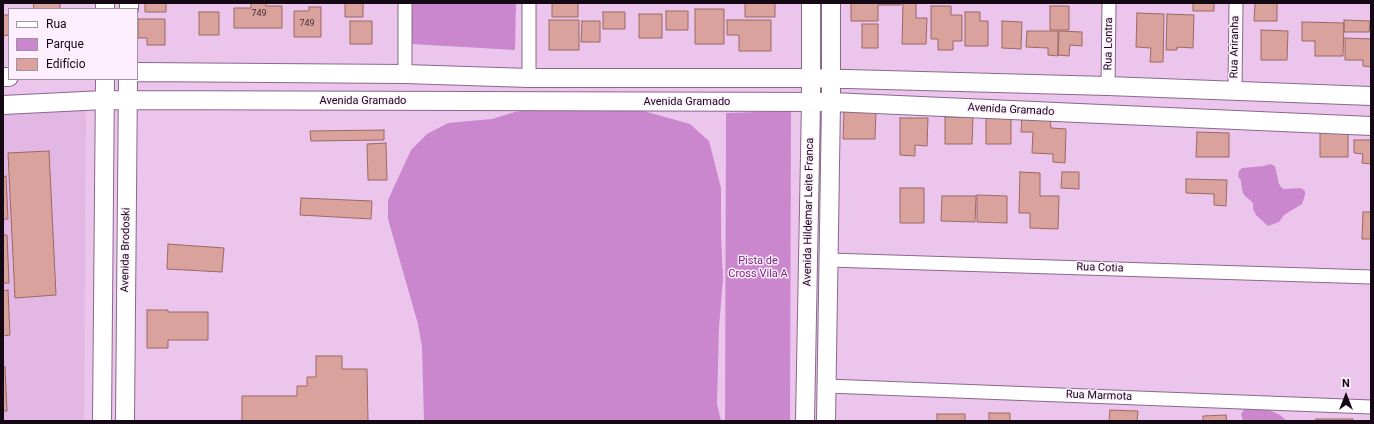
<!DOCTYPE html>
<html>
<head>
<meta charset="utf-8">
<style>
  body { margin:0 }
  #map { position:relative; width:1374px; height:424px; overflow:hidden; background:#ebc5ec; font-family:Roboto,sans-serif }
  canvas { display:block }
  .frame { position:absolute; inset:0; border:4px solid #140815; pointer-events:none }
  .legend { position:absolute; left:8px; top:8px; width:130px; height:72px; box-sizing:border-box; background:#feefff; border:1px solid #a093a1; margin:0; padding:5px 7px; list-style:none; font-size:12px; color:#140815 }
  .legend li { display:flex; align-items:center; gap:8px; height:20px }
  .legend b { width:20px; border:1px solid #a093a1 }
  .north { position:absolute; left:1326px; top:376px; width:40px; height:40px; -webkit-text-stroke:3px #feefff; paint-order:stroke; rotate:0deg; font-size:11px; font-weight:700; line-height:16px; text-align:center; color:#140815 }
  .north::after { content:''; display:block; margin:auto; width:14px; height:18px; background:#140815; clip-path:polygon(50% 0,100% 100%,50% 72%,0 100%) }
</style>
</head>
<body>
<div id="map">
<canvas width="1374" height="424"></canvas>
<div class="frame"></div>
<ul class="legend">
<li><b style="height:5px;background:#fff"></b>Rua</li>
<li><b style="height:11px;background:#ca87ce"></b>Parque</li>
<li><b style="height:11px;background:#d9a29c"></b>Edifício</li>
</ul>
<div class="north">N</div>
</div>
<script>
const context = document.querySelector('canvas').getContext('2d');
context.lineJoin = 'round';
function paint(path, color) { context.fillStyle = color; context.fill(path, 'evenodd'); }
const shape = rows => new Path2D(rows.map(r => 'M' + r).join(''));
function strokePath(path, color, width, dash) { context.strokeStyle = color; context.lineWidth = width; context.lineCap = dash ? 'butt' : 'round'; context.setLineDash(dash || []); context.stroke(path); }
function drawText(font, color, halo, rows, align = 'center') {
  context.font = font + ' Roboto,sans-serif'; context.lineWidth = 3; context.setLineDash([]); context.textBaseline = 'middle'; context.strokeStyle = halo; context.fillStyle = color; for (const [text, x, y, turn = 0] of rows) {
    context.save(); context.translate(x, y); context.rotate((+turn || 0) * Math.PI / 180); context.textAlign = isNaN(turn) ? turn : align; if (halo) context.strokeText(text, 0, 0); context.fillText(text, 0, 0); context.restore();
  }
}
paint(shape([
  [82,107,85,111,86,117,84,421,3,421,3,109]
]), '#e2b7e3');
paint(shape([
  [412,3,516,3,515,50,412,44],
  [538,108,640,110,690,124,709,141,721,188,721,236,723,279,719,327,717,404,721,421,424,421,422,347,418,324,388,219,388,200,411,150,427,134,448,123,492,119,515,112],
  [791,111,790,421,725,421,726,113],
  [1270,164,1275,166,1279,184,1282,188,1284,189,1301,188,1305,191,1305,195,1302,204,1284,215,1279,222,1268,226,1256,215,1253,209,1253,203,1244,195,1242,190,1241,181,1238,176,1239,171,1242,168,1264,166],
  [1246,407,1267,409,1280,415,1287,421,1243,421,1241,414]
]), '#ca87ce');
const building = shape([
  [33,3,60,3,60,9,34,9,33,3],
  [145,3,166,3,166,12,145,12,145,3],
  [251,3,266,3,266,6,282,6,282,28,234,28,234,8,251,8,251,3],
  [345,3,363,3,363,17,345,17,345,3],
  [552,3,578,3,578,17,552,17,552,3],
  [745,3,775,3,775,17,745,17,745,3],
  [851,3,901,3,901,5,878,5,878,21,851,21,851,3],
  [903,3,916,3,916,18,927,18,926,44,902,44,903,3],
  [1193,3,1214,3,1214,11,1193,11,1193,3],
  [1255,3,1277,3,1277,21,1254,21,1255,3],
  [931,6,951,6,951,15,962,15,962,41,953,41,953,50,938,50,938,39,931,39,931,6],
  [1050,6,1069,6,1069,30,1050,30,1050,6],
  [309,7,321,7,321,37,294,37,294,11,309,11,309,7],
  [695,9,724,9,724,44,695,44,695,9],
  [666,11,688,11,688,30,666,30,666,11],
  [199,12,219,12,219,35,199,35,199,12],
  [603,12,625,12,625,29,603,29,603,12],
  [965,12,980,12,980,21,988,21,988,46,965,46,965,12],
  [1137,13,1164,14,1163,62,1150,62,1151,48,1136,47,1137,13],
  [639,14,662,14,662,38,639,38,639,14],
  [1167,14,1194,15,1193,48,1177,47,1177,50,1166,50,1167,14],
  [3,15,9,15,9,35,3,36,3,15],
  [138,19,165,19,165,45,147,45,147,38,138,38,138,19],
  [549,20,579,20,579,50,549,50,549,20],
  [727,20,771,20,771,51,739,51,739,35,727,35,727,20],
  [1344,20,1370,21,1369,32,1344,32,1344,20],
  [350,21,372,21,372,44,350,44,350,21],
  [582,21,600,21,600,42,581,42,582,21],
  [1002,21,1022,22,1021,49,1002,48,1002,21],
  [1302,22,1344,23,1343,56,1315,56,1315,41,1302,41,1302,22],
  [862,24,878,24,878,48,862,48,862,24],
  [1261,30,1288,31,1287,60,1261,60,1261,30],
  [1027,31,1058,31,1058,56,1048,55,1048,48,1026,47,1027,31],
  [1059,31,1082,32,1082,46,1070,45,1069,56,1058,55,1059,31],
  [1345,38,1371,39,1371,67,1363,66,1363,60,1345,60,1345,38],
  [844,111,876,111,875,139,843,139,844,111],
  [1022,115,1050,116,1051,128,1066,129,1065,163,1053,162,1053,154,1032,153,1033,132,1021,132,1022,115],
  [945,117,973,117,972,144,945,144,945,117],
  [986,117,1011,117,1011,144,986,144,986,117],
  [900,118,928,118,927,146,915,145,915,156,900,155,900,118],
  [384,130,384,140,311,141,310,131,384,130],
  [1197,132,1229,133,1229,157,1196,157,1197,132],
  [1320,132,1348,132,1348,157,1320,157,1320,132],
  [1354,140,1371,140,1371,164,1362,163,1363,154,1354,153,1354,140],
  [386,143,387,180,368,180,367,144,386,143],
  [49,151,56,295,15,298,8,153,49,151],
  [1020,172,1040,173,1040,196,1059,196,1058,229,1030,228,1030,213,1019,213,1020,172],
  [1062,172,1079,172,1079,189,1061,188,1062,172],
  [6,176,8,219,3,219,3,177,6,176],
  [1186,179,1227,180,1226,206,1214,205,1214,194,1186,193,1186,179],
  [900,188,924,188,924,223,900,223,900,188],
  [977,195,1007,196,1007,223,977,222,977,195],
  [942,196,976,196,975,222,941,221,942,196],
  [301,198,372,201,371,219,300,215,301,198],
  [1363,212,1371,212,1371,239,1362,239,1363,212],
  [3,235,7,235,9,283,3,283,3,235],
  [168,244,224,248,222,272,167,269,168,244],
  [8,290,10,335,3,336,3,291,8,290],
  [147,310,168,310,168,312,208,312,208,340,168,340,168,348,147,348,147,310],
  [316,356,342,356,342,369,367,369,368,421,242,421,242,396,297,396,297,386,307,386,307,377,316,377,316,356],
  [5,367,7,411,3,411,3,368,5,367],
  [1110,410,1138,411,1137,421,1109,421,1110,410],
  [989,413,1010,413,1010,421,989,421,989,413],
  [937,414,965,414,965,421,937,421,937,414],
  [1226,415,1227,421,1203,421,1203,416,1226,415],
  [1316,419,1353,419,1352,421,1316,421,1316,419]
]);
paint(building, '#d9a29c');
strokePath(building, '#9c6863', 1);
const street = shape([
  [529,3,529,78],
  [405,74,405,3],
  [1108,86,1109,3],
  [1235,90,1236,3],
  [829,260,1371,277],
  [827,386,1371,407]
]);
const secondary = shape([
  [105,9,105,3],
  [129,9,129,3],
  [137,72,405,74,529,78,810,78,1108,86,1371,96],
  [3,77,9,77],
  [3,105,104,100,831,102,1371,126],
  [102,421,105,79],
  [125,421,128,79],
  [805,421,811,102,811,3],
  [826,421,831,102,831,3]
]);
strokePath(street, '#8a688c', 15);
strokePath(secondary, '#8a688c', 20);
strokePath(street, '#fff', 13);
strokePath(secondary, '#fff', 18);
drawText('9px', '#452e37', null, [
  ["749",259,14],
  ["749",307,24]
]);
drawText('11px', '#140815', '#feefff', [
  ["Rua Lontra",1109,44,-89],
  ["Rua Ariranha",1235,47,-89],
  ["Avenida Gramado",363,101],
  ["Avenida Gramado",687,102],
  ["Avenida Gramado",1011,110,3],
  ["Avenida Hildemar Leite Franca",809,212,-89],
  ["Avenida Brodoski",126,250,-89],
  ["Rua Cotia",1100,268,2],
  ["Rua Marmota",1099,396,2]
]);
drawText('11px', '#76257c', '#feefff', [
  ["Pista de",758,261],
  ["Cross Vila A",758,274]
]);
</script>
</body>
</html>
